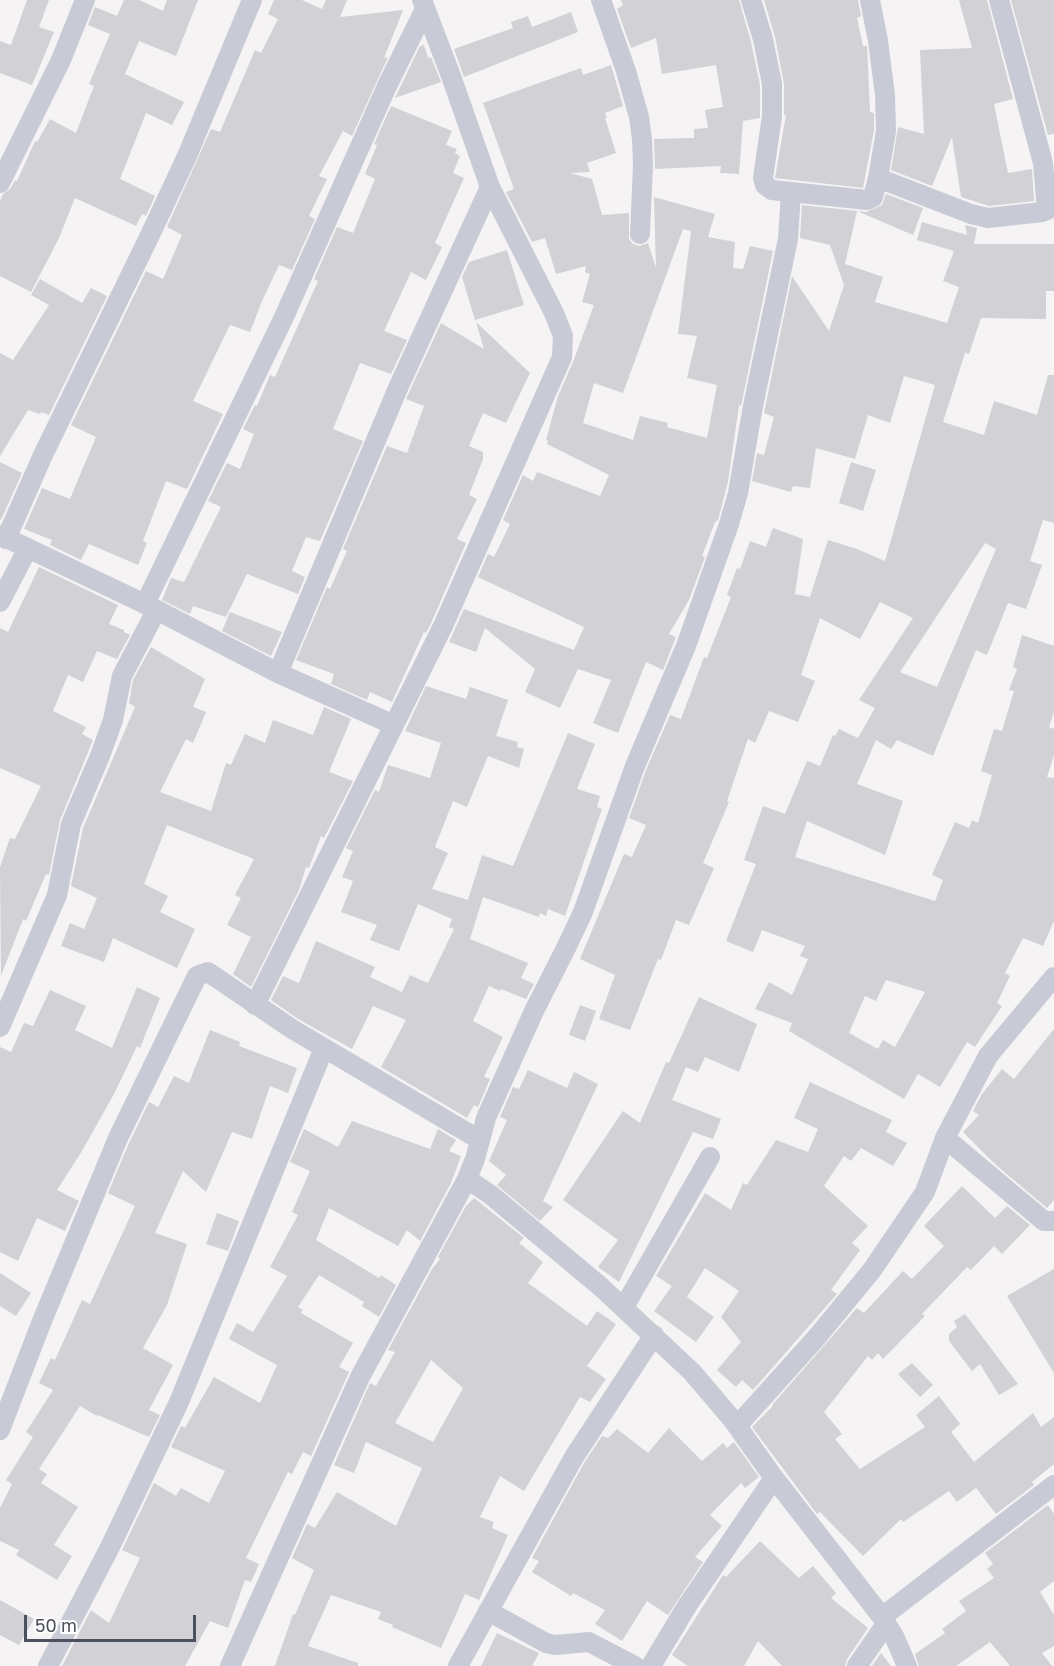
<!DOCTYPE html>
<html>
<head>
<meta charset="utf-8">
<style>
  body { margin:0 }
  #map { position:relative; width:1054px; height:1666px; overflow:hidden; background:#f5f3f3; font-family:"Golos Text",sans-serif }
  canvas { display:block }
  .scale { position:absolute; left:24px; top:1615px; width:172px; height:27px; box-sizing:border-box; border:3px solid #4c515e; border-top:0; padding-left:8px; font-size:18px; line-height:21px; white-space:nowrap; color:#4c515e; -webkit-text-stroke:4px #fff; paint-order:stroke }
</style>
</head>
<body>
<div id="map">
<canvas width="1054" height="1666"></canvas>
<div class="scale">50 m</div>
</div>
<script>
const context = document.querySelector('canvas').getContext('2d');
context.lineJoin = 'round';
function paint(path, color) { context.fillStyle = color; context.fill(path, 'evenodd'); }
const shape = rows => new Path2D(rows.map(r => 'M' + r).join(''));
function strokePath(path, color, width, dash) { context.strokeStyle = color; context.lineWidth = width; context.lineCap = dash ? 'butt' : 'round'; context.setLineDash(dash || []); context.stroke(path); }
paint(shape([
  [27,0,49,0,39,27,54,32,32,85,0,73,0,41,11,45],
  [124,0,139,0,163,11,167,0,198,0,176,56,139,41,125,74,184,102,172,125,146,113,120,179,155,196,146,216,142,214,136,226,75,198,59,238,31,292,0,276,0,201,3,194,10,189,15,180,17,181,35,141,37,142,50,119,76,133,94,86,89,84,110,34,88,25,95,7,117,16],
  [274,0,302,0,322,9,326,0,347,0,340,17,403,10,384,58,388,57,352,136,343,131,319,176,327,179,309,216,315,219,292,270,279,265,262,301,250,332,230,325,193,401,223,414,187,489,166,481,143,541,147,543,138,565,89,544,81,560,50,545,52,540,24,529,42,488,70,499,96,437,71,425,146,271,163,279,182,235,167,227,211,129,220,132,255,50,261,53,278,19,268,14],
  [621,0,739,0,751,42,760,85,760,118,743,121,739,174,720,173,721,166,655,169,654,139,694,138,694,129,708,128,705,110,723,107,716,65,662,74,656,38,631,48,617,9,623,5],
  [764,0,858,0,861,16,857,18,863,46,867,46,870,112,874,113,874,130,863,188,775,178,786,115,784,115,784,84,775,37],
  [959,0,987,0,1013,99,994,104,1008,173,1032,169,1034,201,989,206,961,197,952,137,932,186,891,170,898,127,924,134,920,50,972,48],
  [1011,0,1054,0,1054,134,1048,135],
  [571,12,578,32,464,77,454,49,513,28,511,22,528,16,532,27],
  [424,45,428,58,431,57,441,82,395,98,420,46],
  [611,65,623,106,605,113,607,118,605,118,616,153,587,163,590,172,570,173,592,179,602,215,629,213,629,239,633,244,639,246,648,243,656,268,654,197,715,214,708,237,735,242,733,268,743,269,750,246,773,251,741,406,739,405,728,482,718,520,715,522,702,556,705,557,689,600,669,634,676,637,663,670,646,662,618,733,593,723,611,680,578,669,560,708,525,692,535,669,485,628,476,652,449,642,464,609,574,650,584,627,478,577,488,554,494,557,510,524,503,520,523,475,533,481,537,472,600,496,609,475,547,444,548,441,546,440,558,396,573,362,594,305,582,302,590,274,585,272,586,266,556,274,545,238,532,242,506,192,514,189,483,103,581,68,583,75],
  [683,229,691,231,678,334,697,336,687,378,717,385,707,438,667,427,668,423,640,416,633,440,583,423,594,383,623,393],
  [391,106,452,131,446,145,457,149,455,153,460,156,453,173,464,178,435,243,442,247,426,280,411,272,384,331,407,340,391,374,360,363,333,429,363,441,320,541,306,537,292,571,305,577,298,594,247,574,226,617,193,606,190,614,162,600,171,578,184,582,221,507,208,501,227,463,240,469,254,434,243,429,255,405,257,406,270,375,275,377,318,281,314,279,337,227,353,233,375,179,365,174,377,145,374,144],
  [886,194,923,208,913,235,857,211,845,264,883,277,875,302,947,323,959,287,943,281,954,251,917,240,922,222,967,235,965,225,977,228,974,244,1054,244,1054,291,1046,291,1046,319,981,318,969,354,965,353,943,422,984,435,994,401,1037,415,1048,375,1054,375,1054,523,1043,520,1030,561,1042,565,1026,609,1008,603,987,655,976,650,933,756,897,740,891,749,876,740,857,784,903,801,885,855,807,821,795,857,935,901,943,880,932,875,955,822,969,828,972,820,978,823,992,775,981,771,994,729,1002,731,1014,691,1009,690,1017,669,1013,667,1022,635,1054,646,1054,712,1049,727,1054,729,1054,755,1047,777,1054,778,1054,921,1043,946,1023,938,1005,973,1010,976,997,1003,1002,1006,975,1047,967,1042,940,1087,918,1074,904,1099,789,1031,792,1023,755,1009,769,982,792,995,808,959,800,956,805,946,762,930,753,952,726,941,756,864,744,860,763,806,785,814,807,761,820,766,833,735,835,736,839,729,858,738,875,708,859,700,913,618,880,602,860,639,820,618,801,675,815,681,798,722,769,711,755,743,748,739,727,801,729,802,703,863,714,868,689,925,676,920,661,960,658,959,630,1030,599,1019,615,975,580,959,624,854,632,857,646,825,629,818,646,770,670,715,681,719,704,657,707,658,731,597,727,595,737,568,740,569,750,541,766,547,773,528,803,539,795,594,810,597,828,540,857,549,885,561,935,385,904,376,890,423,868,415,855,459,816,448,810,488,793,486,791,492,752,481,757,453,764,455,774,417,764,413,792,276,829,331,844,285,830,245,800,238,802,205,866,212,882,205],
  [985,543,996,549,937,687,900,672],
  [886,980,925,992,895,1047,883,1040,878,1049,849,1033,865,996,876,1001],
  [507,250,524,305,475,320,462,277,469,262],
  [40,279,82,303,91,288,107,296,49,415,41,412,40,414,28,410,0,456,0,353,13,360,49,305,31,295],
  [476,322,530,373,506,423,483,413,469,446,483,452,483,459,469,495,477,499,457,539,466,543,432,621,426,633,424,632,392,702,370,692,367,700,331,684,334,674,296,660,327,587,330,589,347,551,343,549,387,446,407,453,424,406,406,399,441,323,484,349],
  [0,462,22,473,1,520,0,519],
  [851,462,876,470,863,511,839,503],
  [39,567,118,605,109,624,124,630,124,632,130,635,117,659,97,651,83,682,68,675,53,711,86,727,82,734,93,740,60,820,49,875,46,874,26,921,23,919,1,976,0,867,10,838,15,839,41,786,0,768,0,628,8,632],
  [230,612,282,632,271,656,222,631],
  [151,647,205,679,193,707,206,712,193,743,186,739,160,792,211,811,226,763,231,765,245,734,265,743,273,720,313,735,324,707,351,719,329,772,353,781,324,838,321,836,309,868,306,867,299,890,251,987,233,974,251,937,227,925,241,898,235,895,254,859,167,825,144,884,168,896,160,912,195,929,177,968,113,938,104,962,61,946,70,923,84,929,97,898,71,886,83,828,135,707,129,703,133,680],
  [426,686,466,699,470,687,508,700,496,736,518,742,517,747,524,749,519,768,488,756,467,807,453,801,435,847,448,853,432,889,468,900,482,855,513,866,568,733,595,744,577,789,600,796,597,807,602,809,565,916,548,909,546,916,540,913,539,917,483,897,470,939,528,963,521,978,534,984,526,999,501,989,500,991,489,986,473,1021,503,1037,484,1077,490,1079,478,1107,474,1105,467,1118,381,1067,406,1020,373,1006,352,1049,298,1019,271,1000,283,976,299,983,316,941,375,967,370,977,402,992,410,975,428,983,454,929,449,927,452,919,418,904,399,951,370,940,377,925,341,912,353,881,342,877,353,851,346,848,375,790,379,792,388,765,430,778,441,743,405,731],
  [137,987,160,998,140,1048,137,1046,114,1094,82,1151,57,1190,79,1201,65,1231,37,1218,18,1261,0,1252,0,1047,11,1052,24,1023,33,1026,50,990,86,1006,75,1030,112,1048],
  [699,997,757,1024,739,1072,705,1057,698,1072,686,1067,672,1100,721,1119,713,1139,693,1132,619,1282,598,1267,618,1240,563,1200,623,1111,640,1123,666,1062,669,1063],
  [580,1005,596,1011,585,1041,569,1035],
  [1054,1029,1054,1200,1047,1208,996,1165,963,1132,979,1115,973,1111,982,1094,1002,1069,1014,1079],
  [210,1030,240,1042,239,1046,297,1068,288,1093,270,1086,252,1139,232,1132,206,1192,183,1171,155,1233,187,1244,167,1305,143,1348,173,1365,149,1410,160,1415,149,1437,98,1415,97,1416,80,1406,39,1469,47,1474,41,1483,78,1507,54,1545,72,1556,57,1580,16,1555,19,1550,0,1541,0,1508,12,1484,6,1480,33,1437,26,1432,53,1390,39,1383,51,1358,55,1360,82,1300,90,1304,135,1206,108,1193,129,1143,149,1102,158,1107,174,1076,189,1083],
  [528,1070,567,1088,574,1072,598,1084,543,1201,553,1207,540,1221,497,1185,506,1175,489,1161,507,1120,500,1117,513,1087,519,1089],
  [810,1082,892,1120,886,1132,907,1143,893,1166,861,1148,851,1161,844,1156,824,1186,868,1226,852,1243,860,1250,831,1290,837,1294,753,1390,742,1380,736,1387,717,1370,741,1342,721,1317,739,1291,705,1268,687,1297,714,1317,696,1342,654,1311,672,1286,656,1276,705,1193,731,1210,743,1183,747,1185,776,1140,808,1152,818,1129,794,1118],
  [352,1121,430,1149,438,1129,456,1140,449,1151,461,1156,451,1183,420,1241,407,1230,398,1246,329,1208,316,1240,379,1278,381,1275,396,1285,379,1317,362,1306,364,1302,319,1275,298,1307,303,1310,301,1313,353,1343,339,1367,349,1372,311,1456,303,1452,292,1474,288,1472,246,1558,259,1564,251,1582,245,1580,228,1628,210,1621,185,1666,62,1666,91,1610,109,1623,140,1558,122,1550,154,1483,176,1496,181,1488,209,1503,225,1471,171,1447,181,1426,185,1428,214,1377,260,1403,277,1365,229,1339,237,1323,253,1332,287,1276,270,1267,298,1215,292,1212,310,1171,290,1162,304,1129,338,1147],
  [962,1186,995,1218,1007,1206,1030,1225,1002,1254,994,1246,971,1270,967,1267,922,1314,925,1316,883,1359,878,1353,872,1360,868,1356,824,1412,842,1434,835,1439,860,1469,925,1427,916,1415,939,1396,960,1424,951,1432,974,1462,1033,1413,1041,1427,1054,1417,1054,1464,1032,1482,1034,1485,996,1514,976,1488,957,1502,949,1491,903,1522,901,1519,863,1556,820,1512,817,1514,752,1427,773,1406,772,1405,857,1308,864,1313,903,1271,912,1279,944,1246,924,1226],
  [474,1198,524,1238,519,1243,543,1262,528,1283,587,1326,597,1311,616,1324,587,1366,606,1379,590,1402,580,1397,524,1491,500,1476,480,1517,494,1522,492,1528,508,1535,479,1600,465,1594,441,1648,392,1627,393,1625,378,1619,381,1612,331,1595,308,1646,358,1663,358,1666,275,1666,293,1614,295,1615,314,1570,292,1558,307,1524,315,1528,337,1492,396,1526,422,1468,366,1442,354,1473,334,1465,370,1383,376,1386,395,1352,388,1350,432,1269,440,1259,438,1257,466,1206],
  [431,1360,463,1388,433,1442,395,1423],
  [217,1213,239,1221,228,1251,206,1244],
  [1054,1269,1054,1373,1007,1296],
  [0,1273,31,1293,16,1316,0,1306],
  [965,1314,1018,1384,999,1395,980,1364,972,1371,949,1341,949,1334,957,1327,954,1321],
  [912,1363,933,1385,920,1397,898,1374],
  [669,1428,702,1461,723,1443,727,1448,734,1442,759,1477,745,1488,741,1483,710,1515,722,1526,695,1557,703,1562,668,1615,647,1601,622,1641,595,1624,605,1610,573,1593,571,1596,532,1572,539,1561,532,1558,584,1463,602,1436,608,1438,617,1429,648,1453],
  [1048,1505,1054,1514,1054,1581,1040,1592,1054,1615,1054,1646,1042,1653,1052,1666,1010,1666,990,1642,956,1666,919,1666,915,1654,945,1633,942,1629,966,1611,959,1601,994,1578,987,1569,993,1564,985,1553],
  [760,1541,799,1578,813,1566,836,1593,831,1598,868,1628,847,1659,845,1666,782,1666,758,1641,744,1666,688,1666,672,1655,723,1575,726,1577],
  [0,1600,34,1619,19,1645,0,1635],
  [497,1633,539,1653,532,1666,481,1666],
  [881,1653,891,1666,872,1666]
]), '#d1d1d6');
strokePath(shape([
  [601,0,626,71,639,117,642,139,643,165,640,234],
  [751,0,763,39,772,84,772,116,763,178,765,185,772,190,867,200,873,197,878,178,886,131,885,95,878,41,870,0],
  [878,178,971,214,988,218,1042,212,1047,210,1043,163,999,0],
  [0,183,61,60,85,0],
  [0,535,145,604,278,673,394,725],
  [6,539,43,455,151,233,187,156,252,0],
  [0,602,28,548],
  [145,604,284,317,387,86,425,9],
  [278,673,398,388,490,187],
  [255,1005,443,626,562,357,563,336,554,313,490,187,451,76,422,0],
  [0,1027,57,895,71,824,100,756,113,720,122,676,156,611],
  [945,1138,1044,1221,1054,1221],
  [467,1179,491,1195,601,1287,692,1372,732,1419,774,1478,882,1617,894,1636,907,1666],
  [624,1307,710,1157],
  [737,1426,817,1337,872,1270,925,1192,945,1138,988,1056,1054,977],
  [0,1430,42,1321,118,1138,197,976,208,972,292,1029,480,1140],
  [488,1611,546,1643,555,1645,589,1642,635,1666],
  [882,1617,1054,1485],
  [48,1666,110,1547,179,1402,324,1048],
  [230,1666,360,1377,467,1179,475,1159,486,1118,534,1011,567,946,583,912,635,766,686,646,729,524,738,493,753,406,788,239,791,192],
  [458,1666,574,1457,654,1335],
  [651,1666,687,1606,774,1478],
  [857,1666,886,1624]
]), '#c8cbd5', 20);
</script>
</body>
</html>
